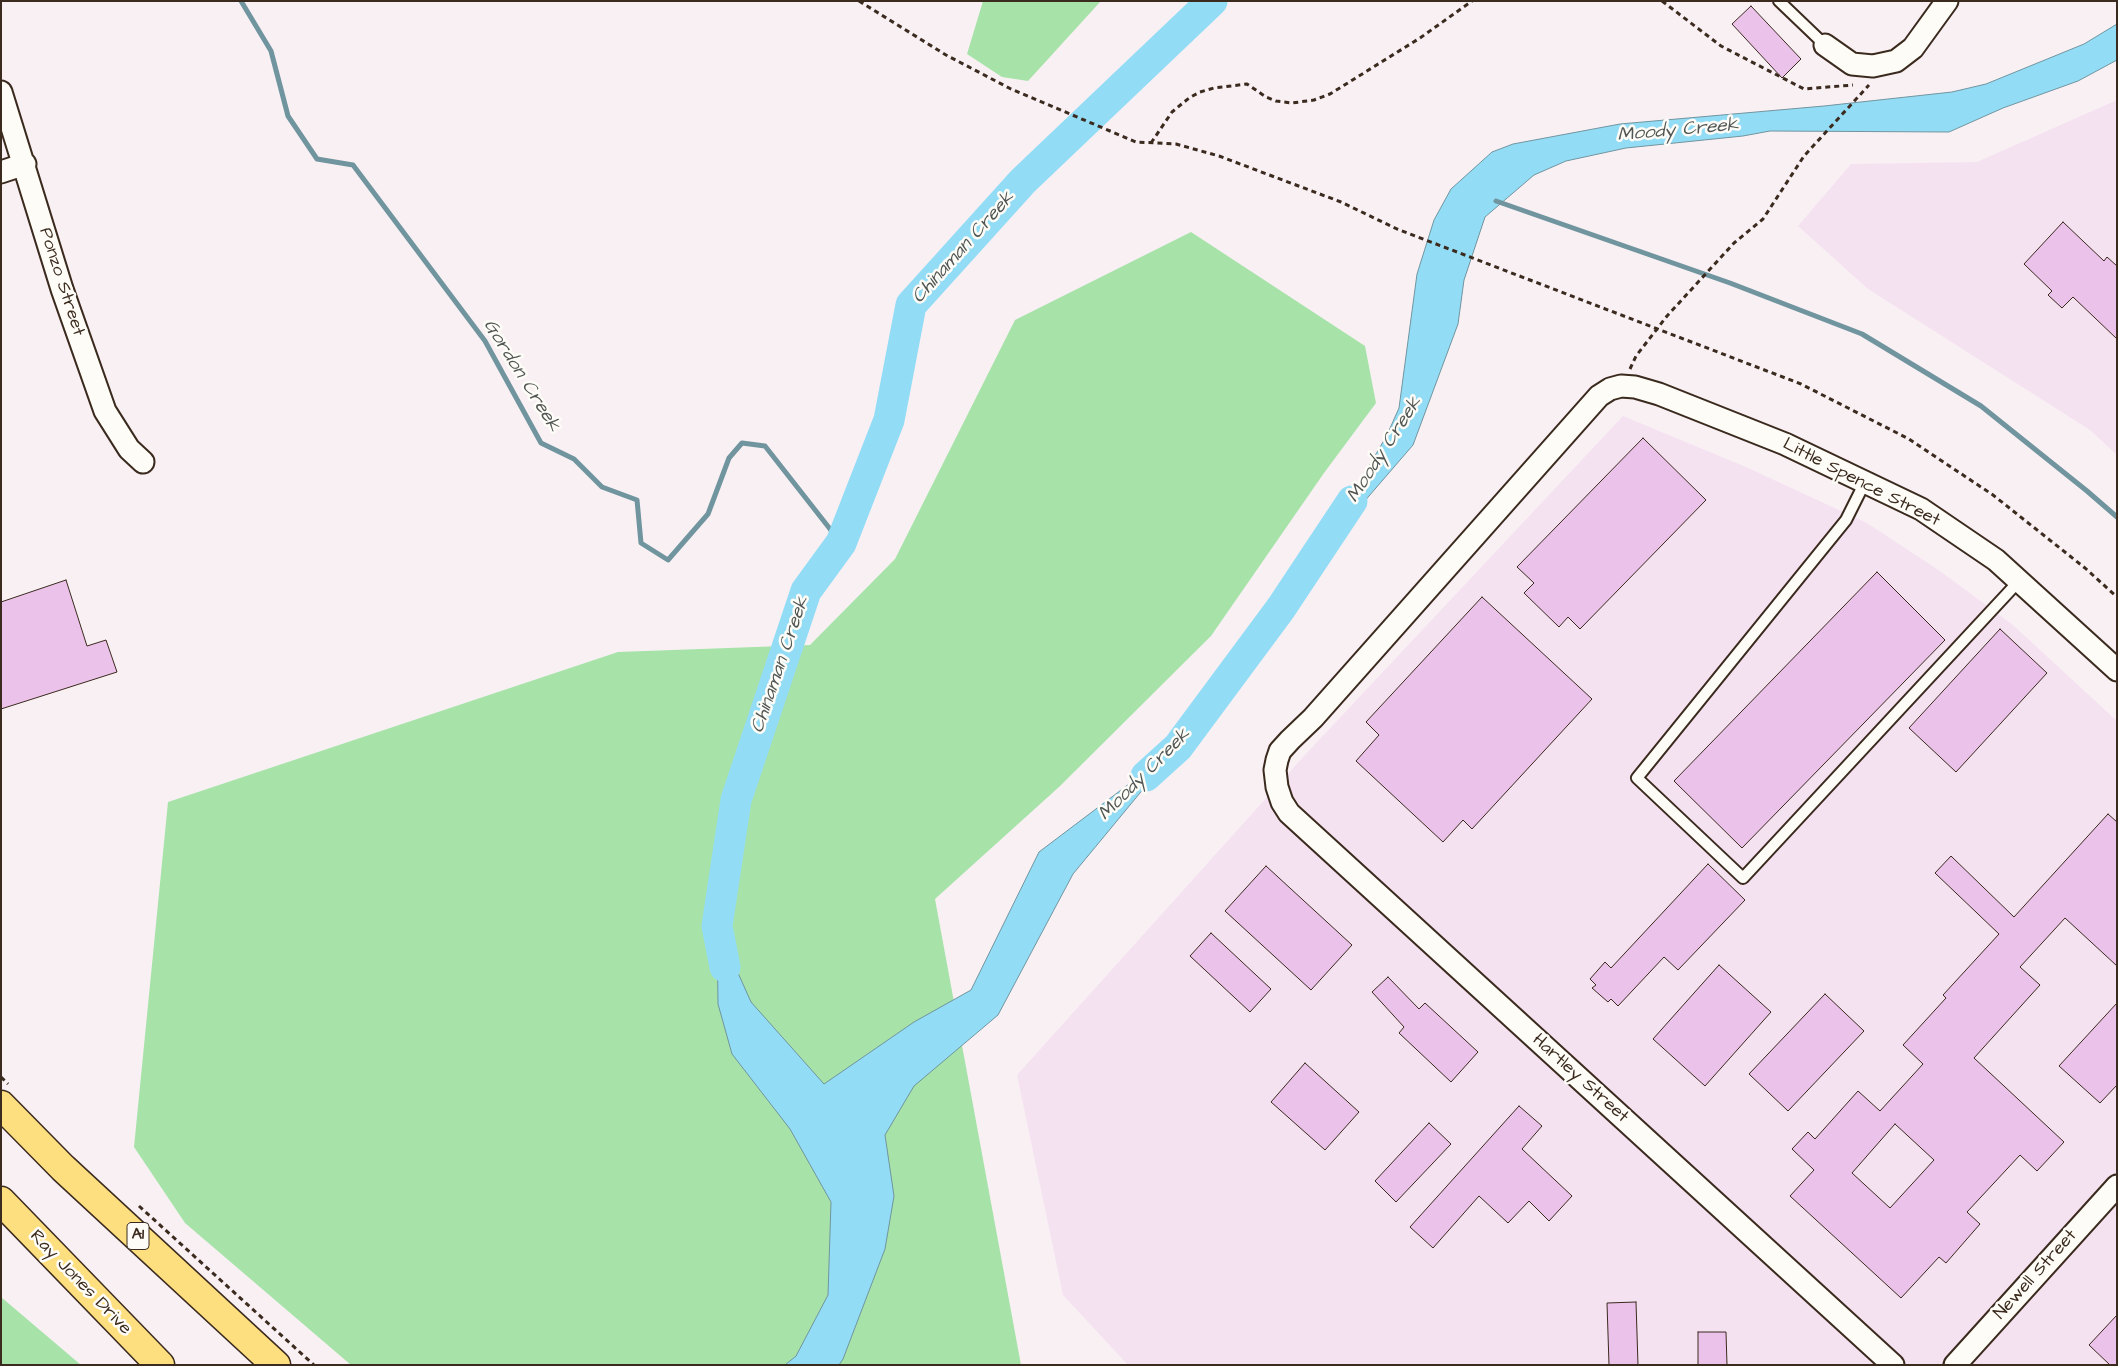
<!DOCTYPE html>
<html>
<head>
<meta charset="utf-8">
<style>
  body { margin:0 }
  #map { position:relative; width:2118px; height:1366px; overflow:hidden; background:#f9f0f4; font-family:"Architects Daughter",sans-serif }
  canvas { display:block }
  .frame { position:absolute; inset:0; border:2px solid #3b2a1e; pointer-events:none }
</style>
</head>
<body>
<div id="map">
<canvas width="2118" height="1366"></canvas>
<div class="frame"></div>
</div>
<script>
const context = document.querySelector('canvas').getContext('2d');
context.lineJoin = 'round';
function paint(path, color) { context.fillStyle = color; context.fill(path, 'evenodd'); }
const shape = rows => new Path2D(rows.map(r => 'M' + r).join(''));
function strokePath(path, color, width, dash) { context.strokeStyle = color; context.lineWidth = width; context.lineCap = dash ? 'butt' : 'round'; context.setLineDash(dash || []); context.stroke(path); }
function drawText(font, color, halo, rows, align = 'center') {
  context.font = font + ' "Architects Daughter",sans-serif'; context.lineWidth = 5; context.setLineDash([]); context.textBaseline = 'middle'; context.strokeStyle = halo; context.fillStyle = color; for (const [text, x, y, turn = 0] of rows) {
    context.save(); context.translate(x, y); context.rotate((+turn || 0) * Math.PI / 180); context.textAlign = isNaN(turn) ? turn : align; if (halo) context.strokeText(text, 0, 0); context.fillText(text, 0, 0); context.restore();
  }
}
paint(shape([
  [2117,100,2117,455,2090,430,1868,289,1798,226,1851,164,1977,162],
  [1623,416,1746,467,1867,523,1940,571,2013,625,2117,721,2117,1365,1128,1365,1063,1295,1017,1075,1304,756]
]), '#f5e2f1');
paint(shape([
  [983,1,1101,1,1028,81,1002,77,967,54],
  [1191,232,1365,346,1376,403,1324,473,1211,636,1059,787,935,899,1021,1365,351,1365,185,1223,134,1147,168,802,618,652,810,645,895,559,1015,320],
  [1,1297,81,1365,1,1365]
]), '#a7e3a9');
const water = shape([
  [2117,24,2117,60,2078,81,2003,108,1949,132,1770,131,1743,136,1626,148,1566,161,1534,175,1485,217,1464,280,1458,324,1413,445,1344,525,1329,535,1387,435,1399,408,1417,274,1434,220,1451,189,1492,152,1513,144,1620,124,1824,106,1952,92,1986,84,2084,44,2117,24],
  [1178,747,1073,874,998,1015,914,1086,885,1135,894,1196,885,1249,843,1359,839,1365,785,1365,796,1356,828,1295,831,1202,790,1129,732,1054,718,1004,717,926,751,1002,824,1084,914,1022,971,990,1039,852,1178,747]
]);
paint(water, '#93dcf5');
strokePath(water, '#70959f', 1);
strokePath(shape([
  [241,1,271,51,288,116,317,159,353,165,485,341,541,443,574,459,602,487,637,500,641,543,668,560,708,514,729,458,742,443,765,446,841,543],
  [1496,201,1730,283,1862,334,1981,406,2087,491,2117,517]
]), '#70959f', 5);
strokePath(shape([
  [1146,776,1178,747,1281,608,1352,501],
  [725,967,717,926,736,800,806,591,841,543,889,420,911,305,1023,181,1212,1]
]), '#93dcf5', 31);
const building = shape([
  [1751,6,1801,59,1782,78,1732,24,1751,6],
  [2063,222,2104,261,2107,257,2117,266,2117,339,2073,297,2062,308,2048,295,2052,291,2024,264,2063,222],
  [1643,438,1706,500,1580,629,1568,617,1559,627,1524,593,1534,583,1517,567,1643,438],
  [1877,572,1945,640,1742,848,1674,781,1877,572],
  [66,580,87,646,106,640,117,672,1,709,1,602,66,580],
  [1482,597,1592,699,1472,829,1463,820,1443,842,1356,761,1379,735,1366,722,1482,597],
  [2000,629,2047,673,1956,772,1909,728,2000,629],
  [2108,814,2117,822,2117,966,2065,918,2020,967,2040,985,1974,1058,2064,1142,2037,1171,2020,1155,1967,1212,1980,1224,1946,1263,1939,1257,1901,1298,1790,1196,1814,1170,1792,1149,1808,1132,1815,1139,1858,1091,1880,1111,1923,1064,1903,1045,1946,998,1943,995,1999,934,1935,873,1951,856,2014,917,2108,814],
  [1895,1124,1934,1160,1890,1208,1852,1173,1895,1124],
  [1708,864,1745,900,1678,970,1664,957,1618,1006,1611,999,1608,1002,1592,988,1596,985,1590,979,1605,962,1611,968,1708,864],
  [1266,866,1352,945,1311,990,1225,911,1266,866],
  [1211,933,1271,989,1250,1012,1190,956,1211,933],
  [1719,965,1771,1012,1705,1086,1653,1039,1719,965],
  [1388,977,1419,1009,1425,1003,1478,1052,1451,1082,1399,1033,1404,1027,1372,992,1388,977],
  [1825,994,1864,1031,1788,1111,1749,1074,1825,994],
  [2117,1003,2117,1085,2100,1103,2059,1066,2117,1003],
  [1305,1063,1359,1112,1325,1150,1271,1102,1305,1063],
  [1519,1106,1542,1126,1522,1149,1572,1196,1549,1221,1529,1201,1508,1223,1479,1196,1433,1248,1410,1227,1519,1106],
  [1429,1123,1451,1144,1396,1202,1375,1181,1429,1123],
  [1636,1302,1638,1365,1609,1365,1607,1303,1636,1302],
  [2117,1315,2117,1365,2110,1365,2089,1345,2117,1315],
  [1698,1332,1726,1332,1727,1365,1698,1365,1698,1332]
]);
paint(building, '#ebc2e9');
strokePath(building, '#3b2a1e', 1);
const service = shape([
  [1779,1,1825,45],
  [1865,482,1846,520,1637,778,1743,878,2019,581]
]);
const minor = shape([
  [1825,45,1852,64,1873,66,1896,61,1913,48,1947,1],
  [1,92,62,289,105,411,129,449,143,462],
  [1,172,25,164],
  [1893,1365,1289,813,1282,802,1277,787,1275,770,1277,760,1280,751,1290,740,1313,718,1599,396,1610,389,1621,386,1635,387,1659,394,1785,444,1921,509,1996,560,2117,670],
  [1955,1365,2117,1186]
]);
const trunk = shape([
  [1,1105,63,1168,276,1365],
  [1,1201,160,1365]
]);
strokePath(service, '#3b2a1e', 14);
strokePath(minor, '#3b2a1e', 25);
strokePath(trunk, '#3b2a1e', 31);
strokePath(shape([
  [859,1,946,55,1011,89,1136,142,1176,144,1219,156,1341,202,1397,229,1801,384,1909,439,1993,495,2085,568,2117,597],
  [1662,1,1721,46,1804,89,1853,85],
  [1151,143,1172,112,1189,98,1200,92,1214,88,1247,84,1266,97,1276,101,1292,103,1314,100,1330,94,1420,38,1472,1],
  [1630,369,1636,356,1667,316,1734,243,1763,219,1804,156,1869,85],
  [1,1077,8,1084],
  [139,1206,314,1365]
]), '#3b2a1e', 3, [5, 4]);
strokePath(service, '#fdfcf7', 10);
strokePath(minor, '#fdfcf7', 21);
strokePath(trunk, '#fedf80', 28);
for (const [x, y, w] of [
  [138,1236,22]
]) { const box = new Path2D(); box.roundRect(x - w / 2, y - 13.5, w, 27, 4); context.fillStyle = '#fdfcf7'; context.fill(box); strokePath(box, '#3b2a1e', 1); }
drawText('bold 16px', '#3b2a1e', null, [
  ["A1",138,1236]
]);
drawText('18px', '#3b2a1e', '#fdfcf7', [
  ["Ponzo Street",61,282,72],
  ["Little Spence Street",1861,483,27],
  ["Hartley Street",1580,1079,42],
  ["Newell Street",2036,1275,-48],
  ["Ray Jones Drive",80,1283,46]
]);
drawText('italic 19px', '#515654', '#fdfcf7', [
  ["Moody Creek",1678,131,-5],
  ["Chinaman Creek",964,248,-48],
  ["Gordon Creek",521,376,58],
  ["Moody Creek",1385,450,-57],
  ["Chinaman Creek",781,665,-71],
  ["Moody Creek",1145,775,-45]
]);
</script>
</body>
</html>
